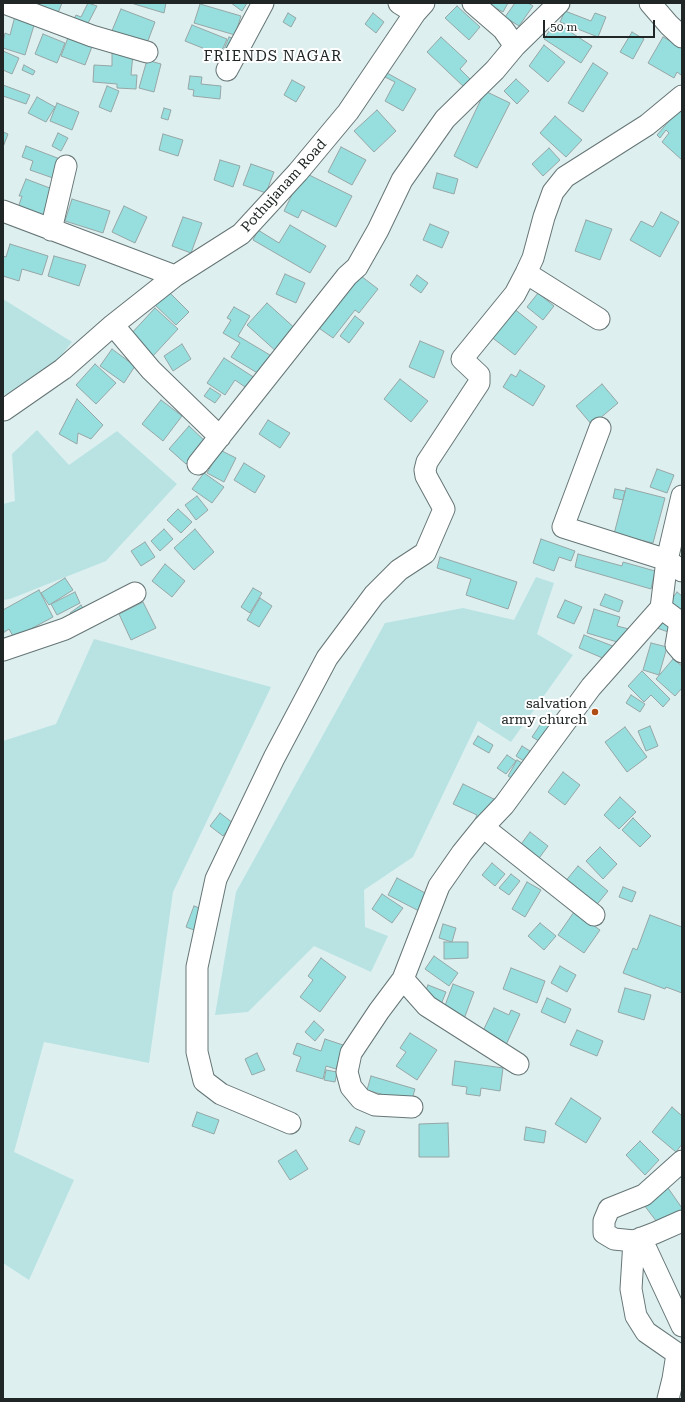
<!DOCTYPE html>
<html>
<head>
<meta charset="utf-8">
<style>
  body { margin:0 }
  #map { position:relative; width:685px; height:1402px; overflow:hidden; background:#deefef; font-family:"Roboto Serif",serif }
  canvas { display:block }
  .frame { position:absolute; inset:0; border:4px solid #202626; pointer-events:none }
  .scale { position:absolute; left:543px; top:20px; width:112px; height:18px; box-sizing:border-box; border:2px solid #202626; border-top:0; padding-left:5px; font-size:12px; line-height:14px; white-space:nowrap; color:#202626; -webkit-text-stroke:3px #fff; paint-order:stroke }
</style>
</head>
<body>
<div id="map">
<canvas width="685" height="1402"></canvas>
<div class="frame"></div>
<div class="scale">50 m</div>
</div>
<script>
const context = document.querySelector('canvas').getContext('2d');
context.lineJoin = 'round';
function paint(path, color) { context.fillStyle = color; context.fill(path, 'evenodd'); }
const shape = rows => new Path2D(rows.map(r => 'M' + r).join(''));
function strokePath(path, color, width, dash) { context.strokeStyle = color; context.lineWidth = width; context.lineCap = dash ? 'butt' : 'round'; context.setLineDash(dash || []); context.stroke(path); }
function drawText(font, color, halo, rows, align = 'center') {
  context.font = font + ' "Roboto Serif",serif'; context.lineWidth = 4; context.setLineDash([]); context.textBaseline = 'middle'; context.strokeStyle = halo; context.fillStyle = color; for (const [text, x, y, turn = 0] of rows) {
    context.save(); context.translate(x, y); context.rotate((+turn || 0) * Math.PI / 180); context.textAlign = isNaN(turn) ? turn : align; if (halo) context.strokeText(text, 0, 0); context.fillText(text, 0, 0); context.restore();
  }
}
paint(shape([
  [3,299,72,342,38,385,3,395],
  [37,430,69,465,117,431,177,484,106,561,10,599,3,600,3,504,15,501,12,454],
  [536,577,554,583,537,634,573,655,511,742,478,721,413,857,364,890,365,927,388,936,371,972,314,946,248,1012,215,1015,236,892,385,623,463,608,514,620],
  [94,639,271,687,173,892,149,1063,44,1042,14,1152,74,1180,29,1280,3,1263,3,741,56,724]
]), '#b9e3e3');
const building = shape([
  [36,3,62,3,58,13,36,3],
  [88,3,97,6,85,29,72,23,76,15,81,17,88,3],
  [131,3,166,3,164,13,131,3],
  [231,3,247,3,242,11,231,3],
  [487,3,508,3,503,12,487,3],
  [515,3,528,3,533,6,519,26,505,17,515,3],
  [200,4,241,16,235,35,194,23,200,4],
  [457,6,480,27,469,40,445,18,457,6],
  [121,9,155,22,146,46,111,33,121,9],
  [565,11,591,21,595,13,606,17,598,37,560,22,565,11],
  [288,13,296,18,291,27,283,22,288,13],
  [373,13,384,22,376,33,365,24,373,13],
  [15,16,35,22,25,55,3,48,3,42,5,33,10,35,15,16],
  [555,22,592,46,581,63,544,39,555,22],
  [192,25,227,39,220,55,185,41,192,25],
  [632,32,644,39,633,59,620,52,632,32],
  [43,34,65,43,57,63,35,54,43,34],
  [69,35,93,44,85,65,61,56,69,35],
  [229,37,237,40,230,57,222,54,229,37],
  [441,37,467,61,460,69,471,80,464,87,427,52,441,37],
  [663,37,682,47,682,73,681,75,677,72,674,78,648,63,663,37],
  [544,45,565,62,548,82,529,66,544,45],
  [3,51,19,58,12,74,3,70,3,51],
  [112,53,133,54,131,75,137,75,136,89,117,88,117,84,93,82,94,65,112,66,112,53],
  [147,60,161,64,154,92,139,88,147,60],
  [593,63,608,73,583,112,568,103,593,63],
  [24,65,35,71,33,75,22,70,24,65],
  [387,73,416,89,403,111,385,101,395,82,385,77,387,73],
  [190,76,202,77,201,84,221,86,220,99,193,96,194,90,188,89,190,76],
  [516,79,529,91,517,104,504,91,516,79],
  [292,80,305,87,296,102,284,95,292,80],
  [3,85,30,95,26,104,3,96,3,85],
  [107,86,119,91,111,112,99,107,107,86],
  [485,91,510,103,477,168,454,156,485,91],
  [37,97,55,107,46,122,28,113,37,97],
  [57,103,79,112,72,130,50,121,57,103],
  [682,106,682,160,662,142,669,133,666,130,660,138,657,135,682,106],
  [164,108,171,110,168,120,161,118,164,108],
  [377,110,396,131,374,152,354,131,377,110],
  [555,116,582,140,566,157,540,133,555,116],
  [3,132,8,134,3,147,3,132],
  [58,133,68,138,61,151,52,146,58,133],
  [163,134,183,140,178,156,159,150,163,134],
  [26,146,60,159,53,178,30,170,33,161,22,157,26,146],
  [341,147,366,160,352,185,328,172,341,147],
  [549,148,560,160,543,176,532,164,549,148],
  [220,160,240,166,233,187,214,180,220,160],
  [251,164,274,172,266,193,243,185,251,164],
  [303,172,352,196,336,227,302,210,298,218,284,211,303,172],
  [437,173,458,179,454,194,433,188,437,173],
  [26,179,55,190,44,218,18,208,22,196,19,196,26,179],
  [72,199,110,211,103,233,65,221,72,199],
  [124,206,147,217,135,243,112,232,124,206],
  [661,212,679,222,660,257,630,240,641,221,653,227,661,212],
  [183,217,202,223,191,253,172,246,183,217],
  [586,220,612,229,600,260,575,251,586,220],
  [430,224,449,232,442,248,423,240,430,224],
  [290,225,326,246,310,273,253,240,258,230,279,243,290,225],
  [10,244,48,256,42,275,22,269,19,281,3,276,3,256,6,257,10,244],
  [54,256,86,265,79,286,48,276,54,256],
  [357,273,378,289,359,313,355,310,333,338,316,326,357,273],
  [285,274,305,283,296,303,276,294,285,274],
  [417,275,428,283,421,293,410,285,417,275],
  [169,292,189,312,176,325,155,305,169,292],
  [538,293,554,306,543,320,527,307,538,293],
  [267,303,298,331,278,353,247,325,267,303],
  [234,307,250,316,238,336,275,358,264,377,231,357,240,343,223,333,231,320,227,318,234,307],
  [155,308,178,329,152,357,129,336,155,308],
  [513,308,537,327,515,355,490,336,513,308],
  [355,316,364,323,349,343,340,336,355,316],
  [420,341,444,351,434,378,409,367,420,341],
  [182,344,191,359,173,371,164,356,182,344],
  [112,349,135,366,124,383,100,366,112,349],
  [224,358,255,378,248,389,235,380,225,395,207,383,224,358],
  [95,364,116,383,96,404,76,385,95,364],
  [520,370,545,386,533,406,503,387,511,374,516,377,520,370],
  [400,379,428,401,411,422,384,399,400,379],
  [602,384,618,403,592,425,576,406,602,384],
  [210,388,221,395,215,403,204,396,210,388],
  [77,399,103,425,91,439,78,433,77,444,59,434,77,399],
  [161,400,182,416,163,441,142,424,161,400],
  [268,420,290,433,280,448,259,434,268,420],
  [189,426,206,442,186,464,169,449,189,426],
  [220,450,236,458,224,482,207,473,220,450],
  [244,463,265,476,255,493,234,480,244,463],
  [657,469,674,475,667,493,650,487,657,469],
  [204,473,224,487,212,503,192,489,204,473],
  [626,488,665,498,653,543,614,534,626,488],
  [615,489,625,491,623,500,613,498,615,489],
  [197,496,208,510,196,520,185,505,197,496],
  [178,509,192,522,181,533,167,520,178,509],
  [164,529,173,539,160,551,151,541,164,529],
  [195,529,214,552,194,570,174,548,195,529],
  [541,539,575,551,571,561,559,557,554,571,533,563,541,539],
  [145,542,155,557,141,566,131,551,145,542],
  [578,554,622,566,623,562,655,571,651,589,575,567,578,554],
  [440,557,517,582,508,609,466,595,471,579,437,568,440,557],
  [165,564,185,581,172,597,152,581,165,564],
  [65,578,73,590,49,605,41,593,65,578],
  [253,588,262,593,250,613,241,607,253,588],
  [39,590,53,617,14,638,9,629,3,633,3,610,39,590],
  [75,592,80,603,57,615,51,604,75,592],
  [677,592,682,596,682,613,669,603,677,592],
  [605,594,623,601,619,612,600,605,605,594],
  [260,598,272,606,259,627,247,620,260,598],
  [565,600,582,607,574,624,557,617,565,600],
  [143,602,156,628,131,640,119,614,143,602],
  [81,605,86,613,76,621,70,613,81,605],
  [594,609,620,617,617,626,629,629,624,644,587,633,594,609],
  [661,616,676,622,671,633,657,628,661,616],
  [584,635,618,648,612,662,579,648,584,635],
  [651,643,667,647,659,675,643,670,651,643],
  [673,659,682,666,682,688,675,696,656,679,673,659],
  [642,671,670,699,663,707,651,695,644,702,628,686,642,671],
  [631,695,645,704,640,712,626,703,631,695],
  [542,722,560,733,551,748,532,737,542,722],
  [650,726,658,746,646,751,638,731,650,726],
  [625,727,647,757,627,772,605,742,625,727],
  [478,736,493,745,489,753,473,744,478,736],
  [522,746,530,751,524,761,516,756,522,746],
  [507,755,516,761,506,774,497,768,507,755],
  [517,760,536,771,527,787,508,776,517,760],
  [563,772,580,785,565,805,548,792,563,772],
  [463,784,498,801,474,822,477,815,453,804,463,784],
  [620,797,636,812,619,829,604,815,620,797],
  [220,813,233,823,223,836,210,826,220,813],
  [633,818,651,836,640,847,622,830,633,818],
  [530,832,548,846,537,861,519,847,530,832],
  [600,847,617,864,603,879,586,861,600,847],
  [492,863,505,874,495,886,482,875,492,863],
  [578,866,608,891,594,908,564,883,578,866],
  [511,874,520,881,509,895,499,888,511,874],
  [397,878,427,894,419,911,388,895,397,878],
  [527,882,541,890,525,917,512,909,527,882],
  [623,887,636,892,632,902,619,897,623,887],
  [382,894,403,908,392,923,372,909,382,894],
  [194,906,210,912,202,933,186,927,194,906],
  [574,912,600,930,584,953,558,935,574,912],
  [650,915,682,927,682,993,666,987,665,989,623,973,633,948,637,950,650,915],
  [540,923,556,936,544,950,528,936,540,923],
  [443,924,456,928,452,942,439,938,443,924],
  [444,942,468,942,468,958,444,959,444,942],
  [434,956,458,973,449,986,425,969,434,956],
  [321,958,346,977,320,1012,300,997,313,980,308,976,321,958],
  [560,966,576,975,567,992,551,983,560,966],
  [511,968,545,981,537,1003,503,989,511,968],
  [453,984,474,992,464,1019,443,1011,453,984],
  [428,985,446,992,440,1007,422,1000,428,985],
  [625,988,651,995,644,1020,618,1012,625,988],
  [547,998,571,1009,565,1023,541,1012,547,998],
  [494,1008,509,1015,511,1010,520,1014,506,1045,482,1033,494,1008],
  [314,1021,324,1030,315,1041,305,1032,314,1021],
  [577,1030,603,1041,597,1056,570,1045,577,1030],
  [410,1033,437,1050,417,1080,396,1066,406,1052,400,1048,410,1033],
  [325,1039,343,1045,336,1069,326,1066,323,1079,296,1071,301,1057,293,1054,297,1043,321,1051,325,1039],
  [257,1053,265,1070,252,1075,245,1059,257,1053],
  [455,1061,503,1068,500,1091,481,1088,480,1096,466,1094,467,1087,452,1085,455,1061],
  [326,1070,337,1072,335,1082,324,1080,326,1070],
  [371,1076,415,1089,411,1103,367,1090,371,1076],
  [571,1098,601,1118,586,1143,555,1124,571,1098],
  [672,1107,682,1116,682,1144,676,1152,652,1132,672,1107],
  [197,1112,219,1120,214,1134,192,1126,197,1112],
  [448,1123,449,1157,419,1157,419,1124,448,1123],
  [356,1127,365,1131,359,1145,349,1141,356,1127],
  [526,1127,546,1131,544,1143,524,1140,526,1127],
  [640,1141,659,1160,645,1175,626,1155,640,1141],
  [296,1150,308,1169,290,1180,278,1161,296,1150],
  [668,1188,682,1208,682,1210,660,1226,644,1205,668,1188]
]);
paint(building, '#96dfde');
strokePath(building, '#96a6a6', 1);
const minor = shape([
  [4,3,92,36,147,52],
  [399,3,415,13],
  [650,3,669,25,682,37],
  [515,46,559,3],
  [227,70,263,3],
  [3,211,175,276,241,234,298,172,348,112,415,13,424,3],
  [51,230,66,166],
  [526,273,599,319],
  [113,325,151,370,220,437],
  [4,410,63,369,113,325,175,276],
  [600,428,563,527,667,560,682,571],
  [198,464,347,276,357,267,378,230,402,180,445,119,495,70,515,46,503,29,473,3],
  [682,496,667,560,661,608,680,622,676,645,682,652],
  [3,650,65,629,135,593],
  [483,827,594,915],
  [403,979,427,1006,518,1064],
  [412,1107,375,1105,361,1099,351,1087,347,1072,351,1053,379,1011,403,979,439,886,462,853,483,827,504,805,591,687,661,608],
  [290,1123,221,1094,204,1081,197,1052,197,967,216,879,274,758,327,658,374,595,399,570,425,553,444,509,426,476,425,470,427,462,479,383,479,375,462,359,515,294,526,273,533,258,544,217,553,192,565,177,647,125,682,96],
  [682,1161,644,1195,609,1209,604,1221,604,1233,614,1239,634,1241,655,1233,682,1221],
  [641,1238,682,1326],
  [634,1241,631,1289,636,1316,646,1332,682,1357],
  [668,1399,673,1379,677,1354]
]);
strokePath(minor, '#667575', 23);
strokePath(minor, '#fff', 21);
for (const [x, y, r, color] of [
  [595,712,4,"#b04d14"]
]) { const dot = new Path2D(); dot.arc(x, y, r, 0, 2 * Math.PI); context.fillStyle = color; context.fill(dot); strokePath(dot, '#fff', 1.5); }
drawText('14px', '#202626', '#fff', [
  ["Pothujanam Road",284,186,-48]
]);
drawText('14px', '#202626', '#fff', [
  ["salvation",587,704],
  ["army church",587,720]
], 'right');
context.letterSpacing = '1px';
drawText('15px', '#202626', '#fff', [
  ["FRIENDS NAGAR",273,57]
]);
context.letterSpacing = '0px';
</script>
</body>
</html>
